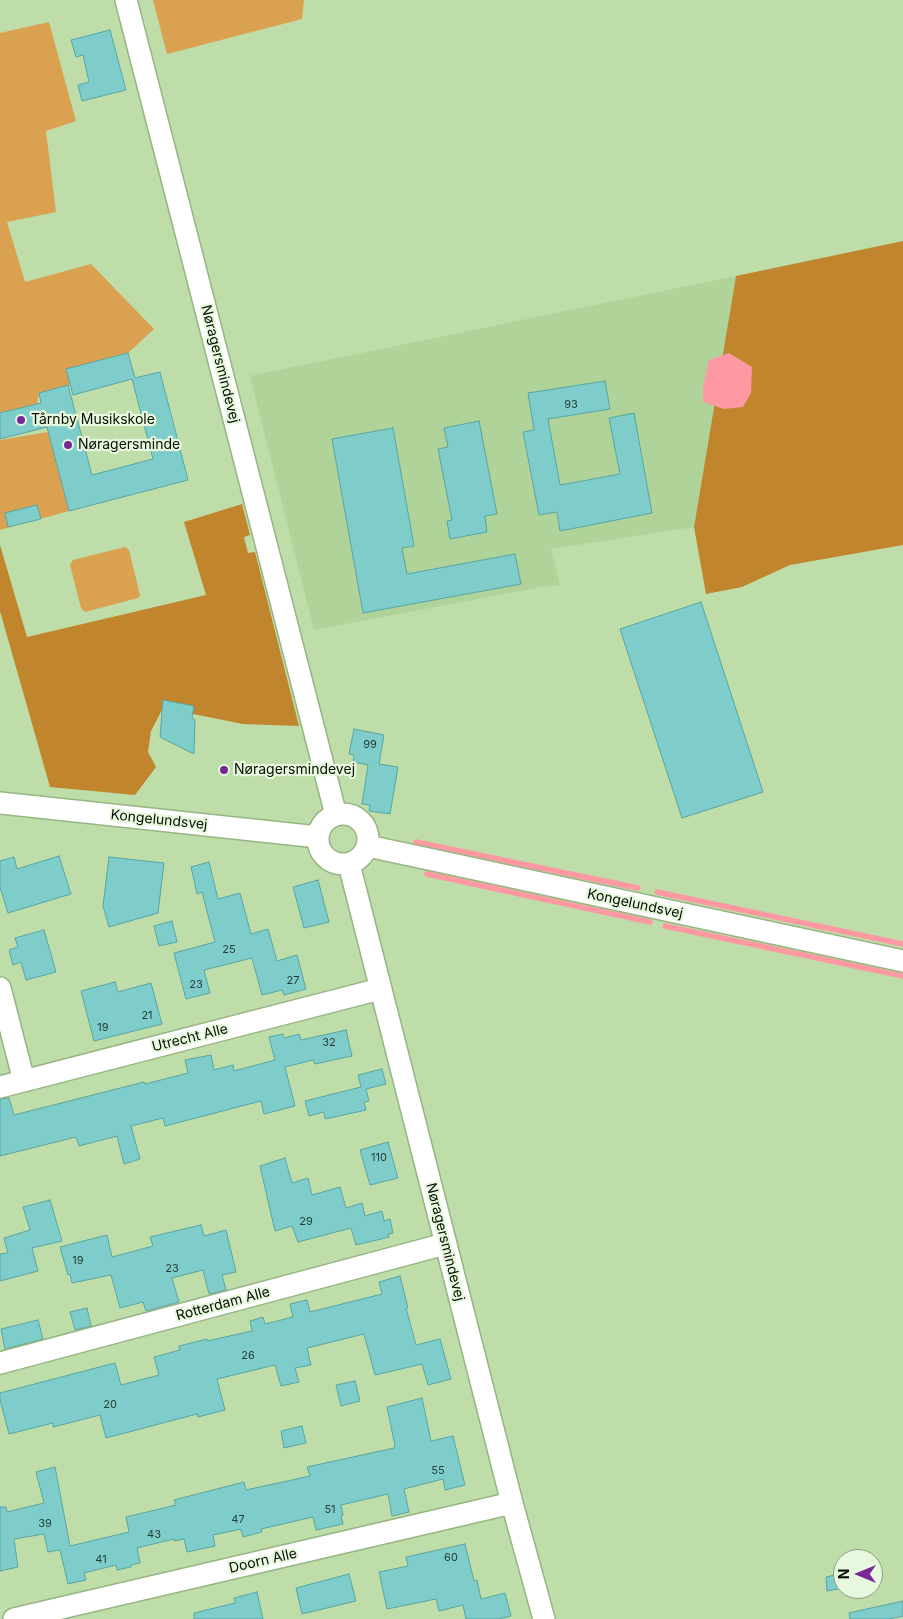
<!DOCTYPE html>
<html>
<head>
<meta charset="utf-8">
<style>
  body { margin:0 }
  #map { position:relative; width:903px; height:1619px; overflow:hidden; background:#bedda9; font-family:Inter,sans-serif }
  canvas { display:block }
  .north { position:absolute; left:833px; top:1549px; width:50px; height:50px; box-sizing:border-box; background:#e8f8de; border:1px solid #8d9b86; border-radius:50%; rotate:270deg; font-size:14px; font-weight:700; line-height:20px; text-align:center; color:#050f01 }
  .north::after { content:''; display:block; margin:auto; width:18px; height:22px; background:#77299a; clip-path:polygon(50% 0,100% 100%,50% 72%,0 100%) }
</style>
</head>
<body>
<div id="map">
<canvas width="903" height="1619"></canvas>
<div class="north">N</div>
</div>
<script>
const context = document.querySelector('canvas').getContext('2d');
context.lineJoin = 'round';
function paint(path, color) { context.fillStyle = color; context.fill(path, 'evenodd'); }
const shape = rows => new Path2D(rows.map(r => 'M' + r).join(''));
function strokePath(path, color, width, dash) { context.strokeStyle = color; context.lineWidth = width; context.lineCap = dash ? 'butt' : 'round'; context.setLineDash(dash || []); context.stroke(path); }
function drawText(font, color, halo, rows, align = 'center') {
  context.font = font + ' Inter,sans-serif'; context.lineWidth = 4.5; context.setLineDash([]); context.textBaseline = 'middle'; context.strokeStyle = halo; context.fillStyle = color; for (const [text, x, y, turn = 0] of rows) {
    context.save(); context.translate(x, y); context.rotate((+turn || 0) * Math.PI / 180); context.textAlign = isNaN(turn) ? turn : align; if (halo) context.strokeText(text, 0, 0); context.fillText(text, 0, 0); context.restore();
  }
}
paint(shape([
  [736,276,694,527,551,549,560,585,541,587,314,630,250,376]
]), '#b0d39a');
paint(shape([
  [153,0,304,0,302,19,167,54],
  [49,22,76,121,46,131,56,212,7,222,25,282,91,264,154,329,128,353,67,369,71,385,39,393,37,404,0,413,0,33],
  [48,432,69,511,0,530,0,440],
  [125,547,129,550,140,595,138,598,85,612,81,608,70,565,73,560]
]), '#daa151');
paint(shape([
  [903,241,903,545,790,565,742,587,706,594,694,527,736,276],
  [242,504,250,535,244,537,248,553,255,552,299,726,243,724,163,708,151,731,148,752,156,767,135,795,50,787,0,611,0,545,27,637,206,595,184,522]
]), '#c0852d');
paint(shape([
  [729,353,752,367,751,393,743,407,724,409,703,402,703,388,709,360]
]), '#fe98a3');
strokePath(shape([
  [416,842,638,888],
  [427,874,650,922],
  [657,892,903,944],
  [665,926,903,976]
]), '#fe98a3', 5.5);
const building = shape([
  [110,30,126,90,82,101,78,85,89,82,83,55,76,57,71,40,110,30],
  [128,353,135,378,160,372,188,480,69,511,47,427,0,439,0,413,41,403,39,393,68,385,92,475,153,459,132,379,73,395,66,369,128,353],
  [605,381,610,409,548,419,560,485,620,474,609,418,634,413,652,513,560,531,557,512,539,515,523,432,534,430,528,393,605,381],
  [479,421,497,514,485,516,487,532,450,539,447,521,452,520,438,449,448,447,444,428,479,421],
  [393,428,414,546,402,548,407,574,515,554,521,584,363,613,332,439,393,428],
  [37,505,41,519,8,527,5,513,37,505],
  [701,602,763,792,682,818,620,629,701,602],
  [163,700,194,706,192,718,195,720,194,754,160,737,163,700],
  [354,729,384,735,379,764,398,767,390,814,369,811,370,805,362,804,368,765,353,762,354,755,349,754,354,729],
  [59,856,71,894,8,913,0,887,0,861,14,857,17,869,59,856],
  [109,857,164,863,158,913,109,927,103,906,109,857],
  [209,862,218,899,240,893,251,934,268,929,277,961,297,955,306,989,284,995,282,990,262,995,252,958,204,970,210,993,186,999,174,953,215,942,202,892,197,894,191,867,209,862],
  [318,880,329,922,304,928,293,887,318,880],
  [172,921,177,942,159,946,154,926,172,921],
  [44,930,56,972,26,980,21,962,13,965,9,950,18,947,15,938,44,930],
  [115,982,118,992,151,983,162,1024,94,1041,81,991,115,982],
  [346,1030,352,1056,315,1064,313,1060,285,1067,295,1106,264,1114,261,1101,165,1126,163,1118,131,1126,140,1159,124,1164,117,1136,79,1146,76,1137,0,1156,0,1099,9,1098,14,1115,144,1082,145,1084,188,1073,185,1060,211,1055,214,1070,233,1065,234,1071,275,1060,269,1037,283,1034,284,1038,299,1034,301,1040,346,1030],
  [382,1069,386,1084,366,1089,369,1101,364,1102,366,1110,325,1119,324,1112,309,1116,305,1101,361,1087,358,1075,382,1069],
  [388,1142,398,1178,370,1185,360,1150,388,1142],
  [285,1158,292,1183,308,1178,312,1195,340,1187,346,1208,362,1203,365,1216,382,1211,384,1221,390,1219,393,1233,388,1234,389,1237,356,1245,351,1228,298,1242,292,1226,275,1231,260,1166,285,1158],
  [50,1200,62,1241,32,1248,38,1271,0,1281,0,1254,8,1253,4,1238,30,1230,23,1207,50,1200],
  [201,1225,204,1236,226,1230,236,1272,222,1275,226,1290,209,1294,203,1270,172,1278,179,1302,146,1311,143,1302,120,1308,111,1275,72,1283,70,1274,68,1275,60,1247,107,1235,112,1257,153,1246,150,1237,201,1225],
  [400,1276,408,1308,406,1308,416,1345,440,1339,451,1379,428,1385,422,1364,375,1375,364,1334,307,1348,311,1365,295,1368,299,1382,281,1386,275,1365,217,1379,225,1410,198,1417,197,1414,106,1438,100,1415,53,1427,53,1423,9,1434,0,1400,0,1393,115,1363,121,1385,159,1375,154,1357,180,1350,179,1346,207,1339,207,1341,252,1331,250,1321,263,1317,265,1324,293,1317,290,1304,307,1300,310,1312,382,1294,379,1282,400,1276],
  [87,1308,91,1326,75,1330,70,1312,87,1308],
  [38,1320,43,1339,5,1349,1,1329,38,1320],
  [355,1381,360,1401,341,1406,336,1385,355,1381],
  [422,1398,431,1441,453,1436,465,1485,445,1490,443,1479,404,1489,409,1512,392,1516,388,1494,341,1505,343,1515,341,1516,343,1524,316,1530,313,1517,261,1529,262,1532,243,1537,241,1529,213,1535,215,1546,187,1552,184,1539,174,1541,174,1539,137,1548,140,1563,131,1565,131,1567,117,1570,116,1565,84,1573,86,1580,68,1584,60,1550,48,1552,44,1534,14,1539,18,1567,0,1571,0,1507,6,1507,7,1512,44,1503,36,1472,55,1467,70,1546,129,1532,126,1517,176,1505,174,1500,244,1482,246,1490,310,1476,307,1467,394,1448,395,1446,387,1407,422,1398],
  [302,1426,306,1443,284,1448,281,1431,302,1426],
  [465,1544,474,1581,477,1580,481,1599,505,1593,511,1616,499,1619,466,1619,463,1605,439,1611,436,1599,387,1609,379,1572,408,1566,406,1557,465,1544],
  [843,1573,843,1588,827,1591,826,1577,843,1573],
  [349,1574,356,1601,302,1614,296,1588,349,1574],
  [257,1592,263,1619,194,1619,194,1613,235,1603,234,1598,257,1592],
  [903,1601,903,1616,889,1619,850,1619,849,1613,903,1601]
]);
paint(building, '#7fcdcb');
strokePath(building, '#57a5a3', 1);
const minor = shape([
  [126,0,336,815],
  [0,803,318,837],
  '318 839a25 25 0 1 1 50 0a25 25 0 1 1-50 0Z',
  [368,846,903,961],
  [349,864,512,1503,544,1619],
  [0,988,24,1081],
  [0,1087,380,989],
  [0,1363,445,1244],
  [14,1619,512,1503]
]);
strokePath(minor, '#97b583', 24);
strokePath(minor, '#fff', 21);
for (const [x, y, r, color] of [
  [21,420,5,"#77299a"],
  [68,445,5,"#77299a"],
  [224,770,5,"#77299a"]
]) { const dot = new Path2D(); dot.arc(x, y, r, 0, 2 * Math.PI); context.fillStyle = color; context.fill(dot); strokePath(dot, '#e8f8de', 2); }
drawText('11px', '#243e34', null, [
  ["93",571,405],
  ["99",370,745],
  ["25",229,950],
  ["27",293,981],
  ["23",196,985],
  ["21",147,1016],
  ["19",103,1028],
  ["32",329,1043],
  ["110",379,1158],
  ["29",306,1222],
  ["19",78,1261],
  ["23",172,1269],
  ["26",248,1356],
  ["20",110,1405],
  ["55",438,1471],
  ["51",330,1510],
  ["47",238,1520],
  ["39",45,1524],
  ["43",154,1535],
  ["60",451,1558],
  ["41",101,1560]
]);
drawText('14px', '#050f01', '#e8f8de', [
  ["Nøragersmindevej",220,364,76],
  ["Kongelundsvej",159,820,6],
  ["Kongelundsvej",635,904,12],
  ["Utrecht Alle",190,1038,-14],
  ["Nøragersmindevej",445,1242,76],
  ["Rotterdam Alle",223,1304,-15],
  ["Doorn Alle",263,1561,-13]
]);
drawText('14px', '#050f01', '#e8f8de', [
  ["Tårnby Musikskole",31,420],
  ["Nøragersminde",78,445],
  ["Nøragersmindevej",234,770]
], 'left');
</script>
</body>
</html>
